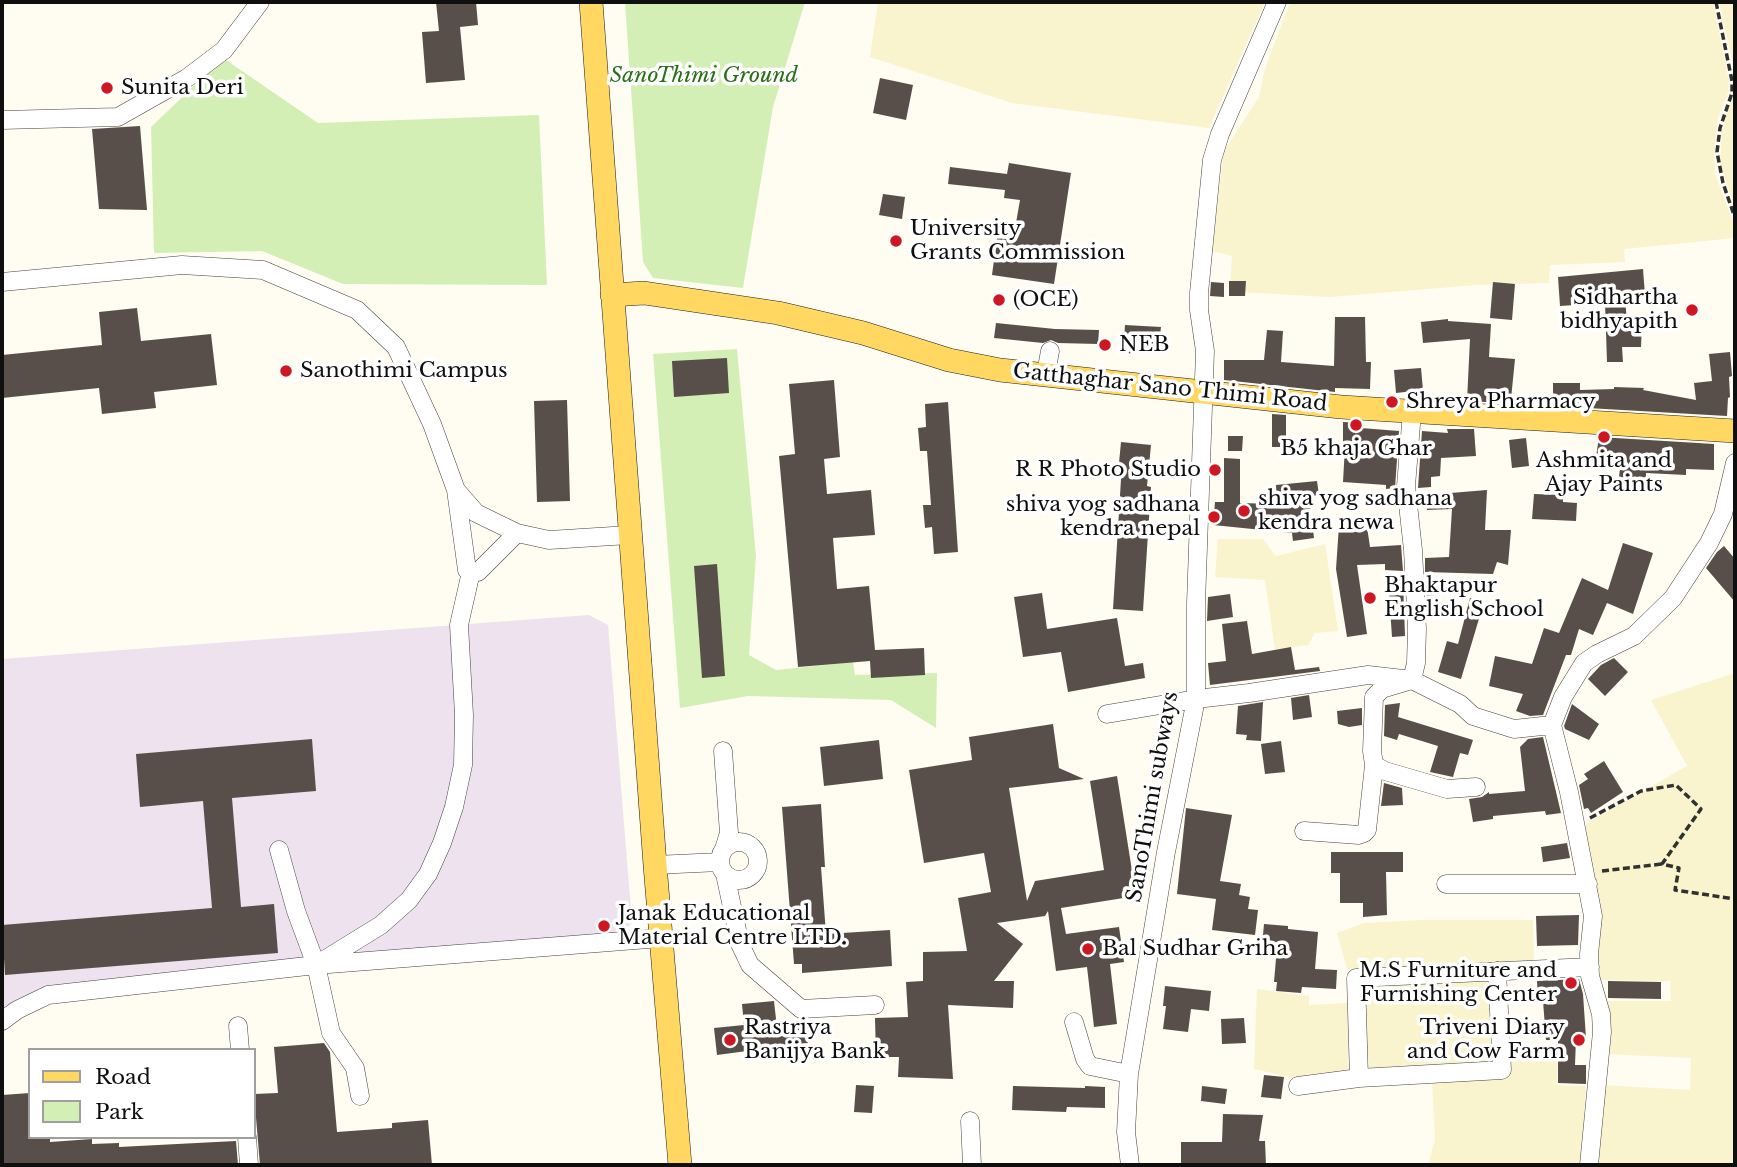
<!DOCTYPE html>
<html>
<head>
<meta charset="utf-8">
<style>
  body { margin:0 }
  #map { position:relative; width:1737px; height:1167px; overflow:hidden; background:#fffcf1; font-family:"Libre Baskerville",serif }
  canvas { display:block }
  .frame { position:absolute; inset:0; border:4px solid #0f0f0f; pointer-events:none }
  .legend { position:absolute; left:28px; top:1048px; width:228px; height:91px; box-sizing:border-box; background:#fff; border:2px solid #9f9f9f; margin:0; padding:9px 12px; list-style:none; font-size:21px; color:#0f0f0f }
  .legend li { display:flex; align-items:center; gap:14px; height:35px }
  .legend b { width:35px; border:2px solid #9f9f9f }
</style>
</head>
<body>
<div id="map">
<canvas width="1737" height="1167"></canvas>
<div class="frame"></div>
<ul class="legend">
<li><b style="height:9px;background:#ffd761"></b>Road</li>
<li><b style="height:19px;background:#d4efb5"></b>Park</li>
</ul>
</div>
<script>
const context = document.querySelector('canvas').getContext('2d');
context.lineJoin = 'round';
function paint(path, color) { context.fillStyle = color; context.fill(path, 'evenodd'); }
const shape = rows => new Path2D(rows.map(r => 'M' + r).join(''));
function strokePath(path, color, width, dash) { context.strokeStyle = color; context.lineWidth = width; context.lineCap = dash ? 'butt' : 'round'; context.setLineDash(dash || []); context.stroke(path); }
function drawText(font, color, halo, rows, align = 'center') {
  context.font = font + ' "Libre Baskerville",serif'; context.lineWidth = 7; context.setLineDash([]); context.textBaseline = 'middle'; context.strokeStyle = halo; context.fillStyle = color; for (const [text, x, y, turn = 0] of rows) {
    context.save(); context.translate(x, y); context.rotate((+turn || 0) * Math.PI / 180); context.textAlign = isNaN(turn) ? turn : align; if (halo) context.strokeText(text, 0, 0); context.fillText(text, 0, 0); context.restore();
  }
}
paint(shape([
  [589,615,608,625,632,923,621,932,33,992,2,1010,2,659]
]), '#ede2ee');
paint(shape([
  [878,2,1265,2,1209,128,1012,103,870,57],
  [1290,2,1713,2,1729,81,1728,93,1718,118,1714,156,1716,176,1735,228,1735,238,1624,249,1625,262,1550,265,1549,283,1476,285,1330,297,1240,292,1230,287,1232,256,1212,251,1224,151,1259,97,1265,69],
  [1719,2,1735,2,1735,209,1720,162,1722,131,1735,85,1735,74],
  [1218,539,1263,539,1276,556,1325,544,1338,631,1315,633,1308,645,1275,649,1265,580,1215,577],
  [1735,673,1735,1165,1595,1165,1602,1085,1690,1090,1691,1058,1606,1054,1605,1001,1671,1001,1670,981,1599,980,1596,966,1584,833,1586,824,1687,766,1651,700],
  [1423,920,1533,920,1534,961,1347,969,1337,933,1364,923],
  [1488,979,1491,1062,1366,1068,1363,986],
  [1257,989,1309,996,1309,1005,1348,1003,1349,1074,1298,1079,1254,1069],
  [1558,1044,1557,1085,1586,1086,1581,1165,1428,1165,1435,1140,1432,1082,1509,1078,1508,1046]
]), '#f9f4cd');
paint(shape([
  [625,2,805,2,773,107,743,288,653,278,643,262],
  [223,58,318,123,539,115,547,285,343,284,262,251,154,253,151,127],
  [737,349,756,556,749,655,776,670,853,662,855,675,937,673,936,728,891,700,748,696,680,708,653,354]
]), '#d4efb5');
paint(shape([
  [436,2,476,2,478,25,460,27,465,80,426,83,422,32,439,31],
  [880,78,913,85,906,120,873,113],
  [140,126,147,210,99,209,92,129],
  [1009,163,1071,173,1054,284,992,275,997,238,1013,240,1020,200,1004,198,1005,190,948,184,950,167,1007,174],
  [883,194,905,197,902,219,879,215],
  [1643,269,1645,295,1625,297,1627,323,1642,323,1641,347,1622,347,1623,362,1607,362,1605,303,1560,306,1558,277],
  [1229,281,1246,281,1245,296,1229,296],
  [1211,282,1224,283,1224,297,1210,296],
  [1493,282,1515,284,1512,320,1490,318],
  [137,308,141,341,211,334,217,385,154,392,156,408,102,414,99,388,2,398,2,355,102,345,99,312],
  [1335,317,1365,317,1366,362,1371,362,1370,389,1335,388,1335,392,1224,380,1224,360,1264,360,1267,330,1283,331,1281,362,1334,366],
  [1448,319,1448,321,1491,324,1489,357,1515,359,1511,399,1504,398,1504,403,1467,401,1470,339,1423,343,1421,322],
  [996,323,1055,329,1099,330,1098,344,1058,343,1051,340,1043,343,994,338],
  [1125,325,1161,327,1159,346,1147,354,1123,353],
  [1730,352,1732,376,1729,377,1730,397,1728,398,1727,416,1553,406,1553,383,1580,383,1580,390,1614,389,1614,387,1644,388,1643,390,1696,400,1694,383,1712,381,1709,354],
  [727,358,729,393,674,397,672,361],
  [1421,368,1423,390,1396,393,1394,370],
  [834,380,840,457,824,459,827,494,871,490,875,535,833,538,837,589,869,586,875,650,924,648,925,675,871,678,870,661,798,667,779,456,795,454,789,384],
  [567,400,570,501,537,502,534,401],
  [948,402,958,552,934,554,932,527,925,528,923,505,931,505,927,451,920,451,918,428,926,427,925,404],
  [1272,414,1286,415,1286,447,1272,447],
  [1343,422,1361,423,1361,428,1399,431,1395,488,1386,489,1386,485,1343,482,1345,446,1343,445],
  [1447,429,1474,429,1476,456,1441,458,1440,476,1431,477,1431,487,1418,488,1422,431,1448,433],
  [1228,436,1243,436,1242,451,1228,451],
  [1599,437,1714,444,1714,470,1686,469,1686,475,1646,473,1646,480,1619,477,1621,460,1596,457],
  [1526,438,1529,466,1512,468,1509,440],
  [1121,442,1151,445,1147,486,1151,487,1143,611,1113,609,1122,463,1119,463],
  [1224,458,1240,459,1240,503,1277,504,1276,485,1317,481,1319,495,1309,496,1314,538,1293,541,1292,533,1213,525,1215,502,1224,502],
  [1487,490,1485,530,1511,530,1508,565,1497,562,1493,574,1425,572,1425,558,1449,557,1452,509,1427,510,1426,495],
  [1534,494,1563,495,1563,502,1577,503,1576,521,1532,519],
  [1366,520,1370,547,1401,545,1403,571,1385,570,1385,564,1357,565,1367,634,1347,637,1336,569,1339,525],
  [1623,543,1653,553,1633,614,1607,603,1593,635,1579,629,1571,655,1566,655,1543,715,1530,716,1516,711,1523,694,1489,686,1495,656,1532,664,1544,628,1559,633,1582,578,1608,590],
  [1724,546,1735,559,1735,602,1706,568,1717,552],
  [717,564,725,676,702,678,694,566],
  [1388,578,1403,581,1405,636,1392,637],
  [1426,587,1445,592,1445,594,1427,596],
  [1042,593,1047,629,1117,618,1125,666,1143,663,1145,678,1068,692,1061,652,1023,657,1014,597],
  [1230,594,1233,617,1207,621,1208,597],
  [1470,598,1484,602,1461,679,1438,672,1447,641,1458,644],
  [1247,621,1252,654,1291,647,1295,670,1319,667,1320,671,1210,685,1208,663,1226,661,1222,624],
  [1614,658,1628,672,1605,696,1588,679,1601,665],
  [1309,695,1312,717,1293,720,1291,698],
  [1263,702,1261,741,1246,740,1247,735,1236,734,1238,706],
  [1400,703,1398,717,1473,740,1468,755,1460,753,1453,777,1430,772,1438,746,1399,734,1397,740,1384,736,1385,705],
  [1572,704,1599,724,1589,740,1565,729,1564,726],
  [1362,708,1362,725,1349,727,1338,724,1337,711],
  [1053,724,1059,768,1084,779,1009,788,1027,901,1035,881,1104,870,1090,781,1117,776,1136,896,1061,908,1066,934,1119,927,1124,962,1110,964,1117,1024,1094,1027,1087,967,1056,971,1048,911,1045,916,997,923,1023,944,994,981,1014,981,1013,1008,948,1005,953,1079,898,1077,899,1057,876,1057,875,1018,908,1017,906,982,923,981,923,952,967,951,958,898,991,892,984,853,924,863,909,770,972,760,969,737],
  [1543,737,1561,813,1546,815,1545,811,1493,816,1493,819,1473,822,1469,799,1482,797,1489,792,1489,794,1525,791,1520,747,1528,739],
  [312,739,316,791,232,798,241,907,274,904,278,953,5,975,2,925,212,908,203,801,140,807,136,754],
  [879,740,883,779,824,786,820,747],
  [1281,741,1285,772,1265,774,1261,744],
  [1604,761,1623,792,1591,813,1588,808,1584,809,1579,785,1588,779,1584,774],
  [1384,783,1402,788,1403,805,1381,806],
  [821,804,825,867,821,867,826,934,890,930,892,966,802,973,802,964,794,964,782,807],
  [1186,808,1232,815,1220,881,1241,884,1239,895,1250,897,1248,909,1258,910,1255,935,1212,930,1216,899,1177,894],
  [1567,843,1570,858,1543,862,1541,847],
  [1331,852,1403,852,1403,872,1386,872,1387,915,1363,917,1363,903,1340,903,1340,873,1331,873],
  [1579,915,1578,945,1537,946,1536,916],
  [1264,924,1288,926,1288,929,1318,932,1315,969,1337,970,1336,989,1302,987,1301,993,1276,991,1277,982,1274,982,1277,947,1262,946],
  [1579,979,1583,994,1586,1038,1576,1039,1575,1065,1586,1065,1586,1084,1558,1083,1558,1040,1546,1040,1543,1001,1538,1001,1537,981],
  [1608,981,1661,982,1661,999,1608,998],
  [1165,986,1211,991,1209,1011,1191,1009,1188,1032,1163,1029,1166,1006,1163,1006],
  [774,1001,777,1028,806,1025,808,1043,779,1047,780,1054,748,1057,747,1051,717,1055,714,1028,744,1025,742,1004],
  [1244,1018,1246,1043,1222,1044,1221,1019],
  [324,1043,330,1052,337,1132,392,1128,392,1123,428,1120,432,1165,260,1165,254,1094,278,1093,274,1047],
  [1264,1075,1284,1077,1281,1099,1261,1097],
  [856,1085,874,1086,872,1113,854,1112],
  [1013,1086,1085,1088,1085,1086,1105,1087,1105,1108,1067,1107,1066,1112,1012,1110],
  [1202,1086,1227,1089,1225,1104,1201,1101],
  [30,1093,30,1137,50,1137,50,1142,92,1139,92,1144,119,1143,119,1147,236,1141,238,1165,2,1165,2,1095],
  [1223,1114,1263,1115,1259,1141,1265,1141,1266,1165,1181,1165,1181,1142,1222,1142]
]), '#594f4a');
const minor = shape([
  [2,120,118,117,187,78,224,50,260,2],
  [2,282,182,265,263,270,357,310,396,347,432,424,456,490,476,513,517,533,549,540,629,535],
  [1046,374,1050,351],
  [1412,412,1406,486,1413,550,1417,629,1416,663,1412,680,1382,689,1374,697,1372,751,1374,765,1385,771,1447,789,1476,787],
  [471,572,478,572,517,533],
  [1107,714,1196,699,1249,693,1368,675,1412,680,1460,704,1473,716,1514,729,1552,725,1563,697,1584,663,1597,654,1634,636,1673,598,1709,543,1723,514,1735,463],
  [1552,725,1569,792,1593,916,1589,954,1590,976,1601,1014,1602,1032,1589,1165],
  [723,751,729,833,724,849],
  [1304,831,1359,835,1364,833,1367,830,1374,765],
  '720 861a19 19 0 1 1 38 0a19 19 0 1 1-38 0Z',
  [279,850,296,911,316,965,331,1033,355,1068,360,1096],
  [655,865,720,862],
  [725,874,740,944,750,965,801,1009,875,1005],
  [1446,884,1588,884],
  [321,962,381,925,409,900,428,874,442,843,454,807,463,765,464,715,459,625,471,572,467,570,456,490],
  [2,1021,17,1010,48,995,316,965,661,938],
  [1074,1022,1085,1059,1090,1066,1129,1074],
  [238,1026,240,1050],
  [1359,1078,1356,978,1590,967],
  [1298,1086,1359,1078,1502,1070,1497,971],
  [970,1121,972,1165],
  [247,1137,249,1165],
  [1130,1165,1126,1132,1129,1074,1166,852,1196,699,1196,603,1205,351,1199,310,1199,293,1212,160,1220,134,1277,2]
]);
const major = shape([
  [591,2,655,865,680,1165],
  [612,295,644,293,778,313,863,333,949,360,1000,370,1341,407,1735,431]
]);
strokePath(minor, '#424242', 19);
strokePath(major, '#202020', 24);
strokePath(shape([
  [1716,2,1732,81,1732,93,1720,128,1717,152,1723,183,1735,218],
  [1590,818,1641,791,1676,785,1701,809,1662,864,1679,868,1675,890,1735,899],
  [1602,871,1662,864]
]), '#313131', 3.5, [7, 3.5]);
strokePath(minor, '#fff', 18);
strokePath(major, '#ffd761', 23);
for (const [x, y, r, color] of [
  [107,88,7,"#cf1722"],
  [896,241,7,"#cf1722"],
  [999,300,7,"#cf1722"],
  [1692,310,7,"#cf1722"],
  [1105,345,7,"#cf1722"],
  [286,371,7,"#cf1722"],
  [1392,402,7,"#cf1722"],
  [1356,425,7,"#cf1722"],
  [1604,437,7,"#cf1722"],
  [1215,470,7,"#cf1722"],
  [1244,511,7,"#cf1722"],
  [1214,517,7,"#cf1722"],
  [1370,598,7,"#cf1722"],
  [604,926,7,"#cf1722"],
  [1088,949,7,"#cf1722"],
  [1571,983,7,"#cf1722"],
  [730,1040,7,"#cf1722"],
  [1579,1040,7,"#cf1722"]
]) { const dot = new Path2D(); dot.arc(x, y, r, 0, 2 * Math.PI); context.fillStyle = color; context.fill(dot); strokePath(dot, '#fff', 2.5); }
drawText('italic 21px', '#2a6f17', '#fff', [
  ["SanoThimi Ground",704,76]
]);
drawText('21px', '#0f0f0f', '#fff', [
  ["Sunita Deri",121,88],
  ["University",910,229],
  ["Grants Commission",910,253],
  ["Sidhartha",1678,298,"right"],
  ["bidhyapith",1678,322,"right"],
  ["(OCE)",1013,300],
  ["NEB",1119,345],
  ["Sanothimi Campus",300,371],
  ["Shreya Pharmacy",1406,402],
  ["B5 khaja Ghar",1356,449,"center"],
  ["Ashmita and",1604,461,"center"],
  ["Ajay Paints",1604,485,"center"],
  ["R R Photo Studio",1201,470,"right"],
  ["shiva yog sadhana",1258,499],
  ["kendra newa",1258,523],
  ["shiva yog sadhana",1200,505,"right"],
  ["kendra nepal",1200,529,"right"],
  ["Bhaktapur",1384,586],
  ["English School",1384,610],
  ["Janak Educational",618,914],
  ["Material Centre LTD.",618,938],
  ["Bal Sudhar Griha",1102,949],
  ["M.S Furniture and",1557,971,"right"],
  ["Furnishing Center",1557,995,"right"],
  ["Rastriya",744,1028],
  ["Banijya Bank",744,1052],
  ["Triveni Diary",1565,1028,"right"],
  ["and Cow Farm",1565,1052,"right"]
], 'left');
drawText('21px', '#0f0f0f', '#fff', [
  ["Gatthaghar Sano Thimi Road",1170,388,6],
  ["SanoThimi subways",1153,797,-80]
]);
</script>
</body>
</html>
